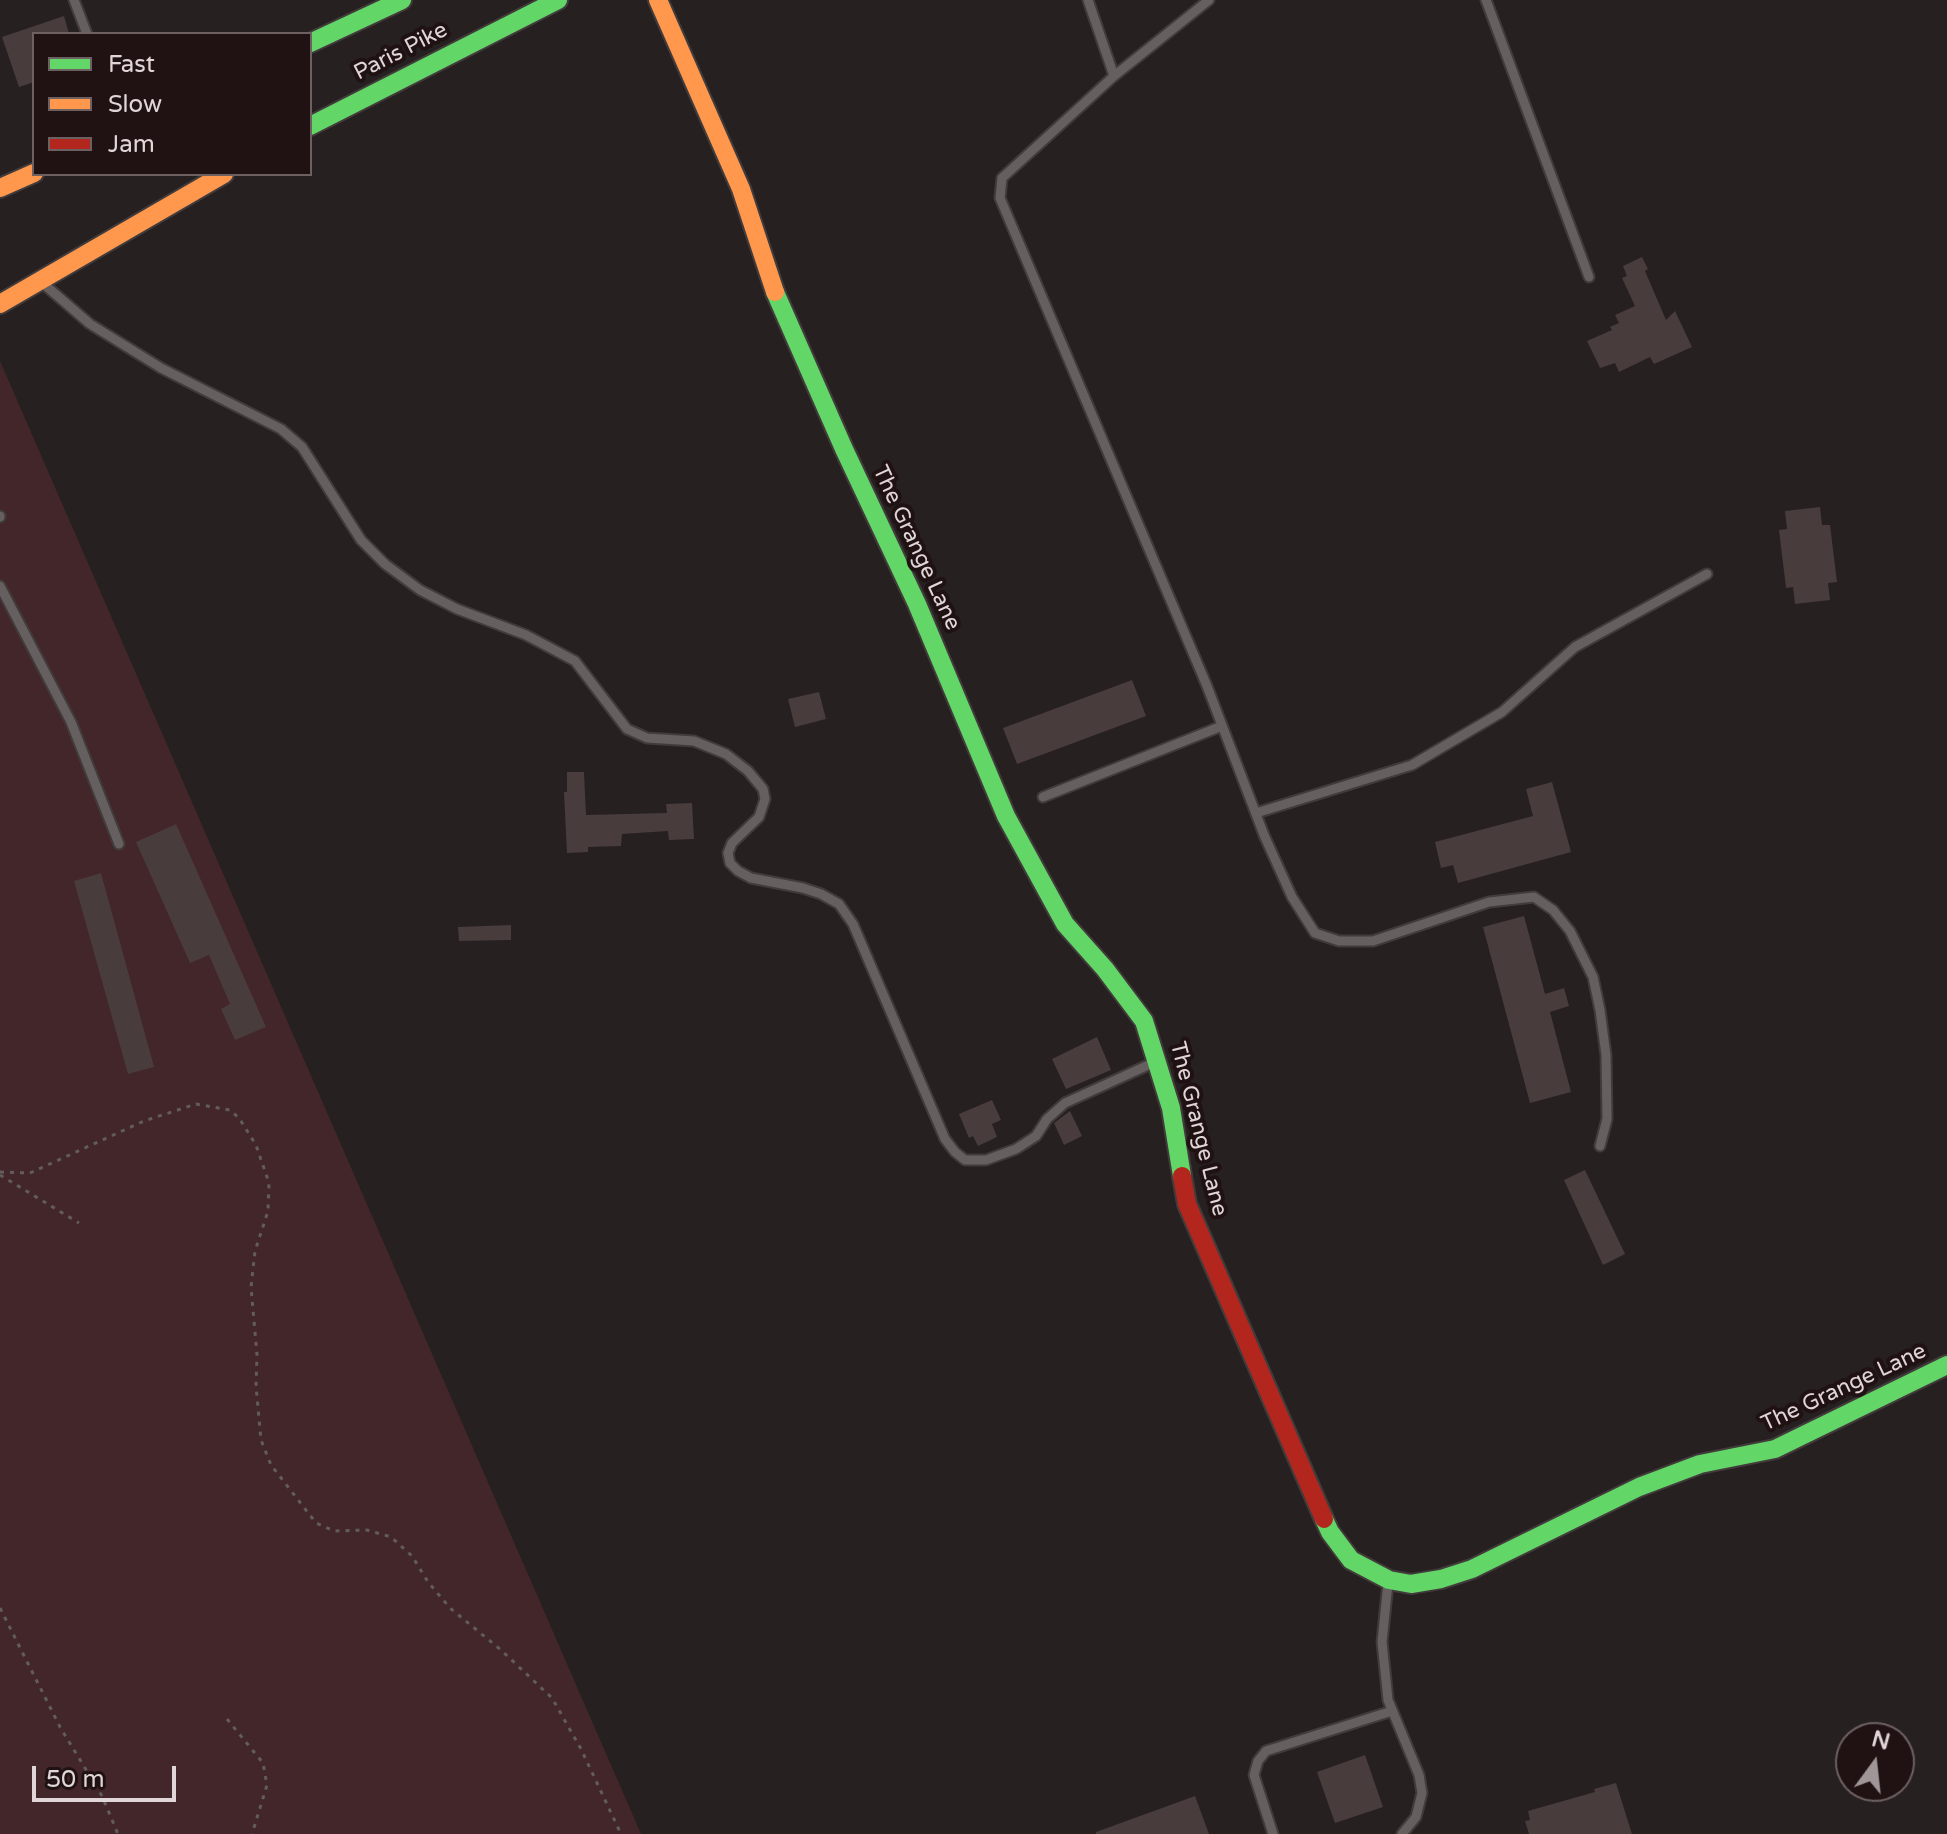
<!DOCTYPE html>
<html>
<head>
<meta charset="utf-8">
<style>
  body { margin:0 }
  #map { position:relative; width:1947px; height:1834px; overflow:hidden; background:#262020; font-family:"Varela Round",sans-serif }
  canvas { display:block }
  .legend { position:absolute; left:32px; top:32px; width:280px; height:144px; box-sizing:border-box; background:#201213; border:2px solid #6d6061; margin:0; padding:10px 14px; list-style:none; font-size:24px; color:#e1d6d7 }
  .legend li { display:flex; align-items:center; gap:16px; height:40px }
  .legend b { width:40px; border:2px solid #6d6061 }
  .north { position:absolute; left:1835px; top:1722px; width:80px; height:80px; box-sizing:border-box; background:#201213; border:2px solid #6d6061; border-radius:50%; rotate:15deg; font-size:22px; font-weight:700; line-height:32px; text-align:center; color:#e1d6d7 }
  .north::after { content:''; display:block; margin:auto; width:28px; height:36px; background:#a09697; clip-path:polygon(50% 0,100% 100%,50% 72%,0 100%) }
  .scale { position:absolute; left:32px; top:1766px; width:144px; height:36px; box-sizing:border-box; border:4px solid #e1d6d7; border-top:0; padding-left:10px; font-size:24px; line-height:28px; white-space:nowrap; color:#e1d6d7; -webkit-text-stroke:6px #201213; paint-order:stroke }
</style>
</head>
<body>
<div id="map">
<canvas width="1947" height="1834"></canvas>
<ul class="legend">
<li><b style="height:10px;background:#63d668"></b>Fast</li>
<li><b style="height:10px;background:#ff974d"></b>Slow</li>
<li><b style="height:10px;background:#b3261e"></b>Jam</li>
</ul>
<div class="north">N</div>
<div class="scale">50 m</div>
</div>
<script>
const context = document.querySelector('canvas').getContext('2d');
context.lineJoin = 'round';
function paint(path, color) { context.fillStyle = color; context.fill(path, 'evenodd'); }
const shape = rows => new Path2D(rows.map(r => 'M' + r).join(''));
function strokePath(path, color, width, dash) { context.strokeStyle = color; context.lineWidth = width; context.lineCap = dash ? 'butt' : 'round'; context.setLineDash(dash || []); context.stroke(path); }
function drawText(font, color, halo, rows, align = 'center') {
  context.font = font + ' "Varela Round",sans-serif'; context.lineWidth = 8; context.setLineDash([]); context.textBaseline = 'middle'; context.strokeStyle = halo; context.fillStyle = color; for (const [text, x, y, turn = 0] of rows) {
    context.save(); context.translate(x, y); context.rotate((+turn || 0) * Math.PI / 180); context.textAlign = isNaN(turn) ? turn : align; if (halo) context.strokeText(text, 0, 0); context.fillText(text, 0, 0); context.restore();
  }
}
paint(shape([
  [0,361,641,1834,0,1834]
]), '#432629');
paint(shape([
  [64,16,69,34,34,34,34,82,19,87,2,37],
  [1642,257,1648,269,1645,271,1666,320,1675,311,1692,347,1654,364,1650,357,1619,372,1615,363,1600,368,1587,341,1612,330,1610,327,1619,323,1615,315,1635,306,1622,278,1627,276,1623,266],
  [1820,507,1822,525,1830,525,1837,582,1828,583,1830,600,1795,604,1793,587,1786,588,1779,530,1787,529,1785,511],
  [1132,680,1146,716,1017,764,1003,728],
  [819,692,826,719,795,727,788,699],
  [567,772,584,772,586,815,667,813,666,804,692,803,694,839,669,840,668,831,622,834,621,846,588,847,588,852,567,853,564,792,567,792],
  [1552,782,1571,852,1458,883,1453,865,1441,868,1435,842,1533,816,1526,789],
  [176,824,266,1027,235,1040,221,1009,230,1004,209,955,190,963,136,842],
  [101,873,154,1067,128,1074,74,881],
  [1524,916,1545,994,1564,988,1569,1006,1550,1012,1571,1092,1530,1103,1483,927],
  [511,925,511,940,459,941,458,927],
  [1097,1037,1111,1070,1066,1089,1052,1059],
  [992,1100,1001,1120,992,1124,997,1137,978,1146,973,1136,969,1138,959,1114],
  [1070,1111,1082,1136,1064,1145,1054,1123],
  [1585,1170,1625,1254,1603,1265,1564,1180],
  [1365,1755,1383,1807,1335,1823,1317,1772],
  [1616,1783,1632,1834,1529,1834,1525,1821,1530,1820,1528,1811,1595,1792,1594,1789],
  [1195,1796,1209,1834,1096,1834,1096,1832]
]), '#493c3d');
const lane = shape([
  [74,0,87,34],
  [1088,0,1114,76,1002,178,1000,198,1207,686,1264,835,1292,897,1315,933,1339,941,1373,941,1489,902,1534,897,1553,910,1570,931,1593,977,1600,1010,1606,1055,1607,1119,1600,1146],
  [1486,0,1589,277],
  [1114,76,1209,0],
  [46,286,90,324,161,368,281,429,302,447,361,540,385,564,420,590,457,609,526,635,575,661,627,729,647,738,694,741,726,754,748,771,763,789,765,799,759,817,732,843,728,853,730,863,738,871,751,878,803,888,821,894,839,904,853,924,945,1139,955,1152,965,1160,986,1160,1016,1149,1036,1136,1047,1119,1065,1103,1155,1062],
  [0,516,0,517],
  [0,586,71,722,119,844],
  [1043,797,1222,726],
  [1256,813,1412,765,1502,712,1575,647,1707,574],
  [1388,1583,1382,1642,1388,1700,1419,1775,1422,1793,1416,1817,1402,1834],
  [1273,1834,1254,1775,1258,1761,1266,1751,1392,1711]
]);
const fast = shape([
  [310,43,402,0],
  [310,126,558,0],
  [775,292,844,449,917,604,1006,816,1065,924,1105,969,1144,1021,1171,1108,1182,1176],
  [1324,1519,1330,1532,1351,1560,1389,1580,1411,1584,1441,1579,1472,1569,1639,1487,1700,1464,1775,1449,1947,1365]
]);
const slow = shape([
  [658,0,741,189,775,292],
  [0,188,34,173],
  [0,304,224,174]
]);
const jam = shape([
  [1182,1176,1187,1204,1324,1519]
]);
strokePath(lane, '#413b3b', 13);
strokePath(fast, '#413b3b', 22);
strokePath(slow, '#413b3b', 22);
strokePath(jam, '#413b3b', 22);
strokePath(shape([
  [0,1172,30,1173,144,1121,196,1104,230,1110,239,1118,256,1145,269,1183,268,1211,255,1251,251,1287,257,1355,256,1386,261,1440,271,1465,316,1523,334,1531,367,1530,391,1537,412,1556,428,1582,450,1608,501,1650,552,1698,581,1749,621,1834],
  [0,1175,79,1223],
  [0,1608,60,1727,102,1796,118,1834],
  [227,1719,263,1763,267,1785,252,1834]
]), '#625c5d', 3, [4, 6]);
strokePath(lane, '#655f5f', 9);
strokePath(fast, '#63d668', 18);
strokePath(slow, '#ff974d', 18);
strokePath(jam, '#b3261e', 18);
drawText('22px', '#e1d6d7', '#201213', [
  ["Paris Pike",401,52,-27],
  ["The Grange Lane",916,548,65],
  ["The Grange Lane",1198,1129,76],
  ["The Grange Lane",1844,1388,-25]
]);
</script>
</body>
</html>
